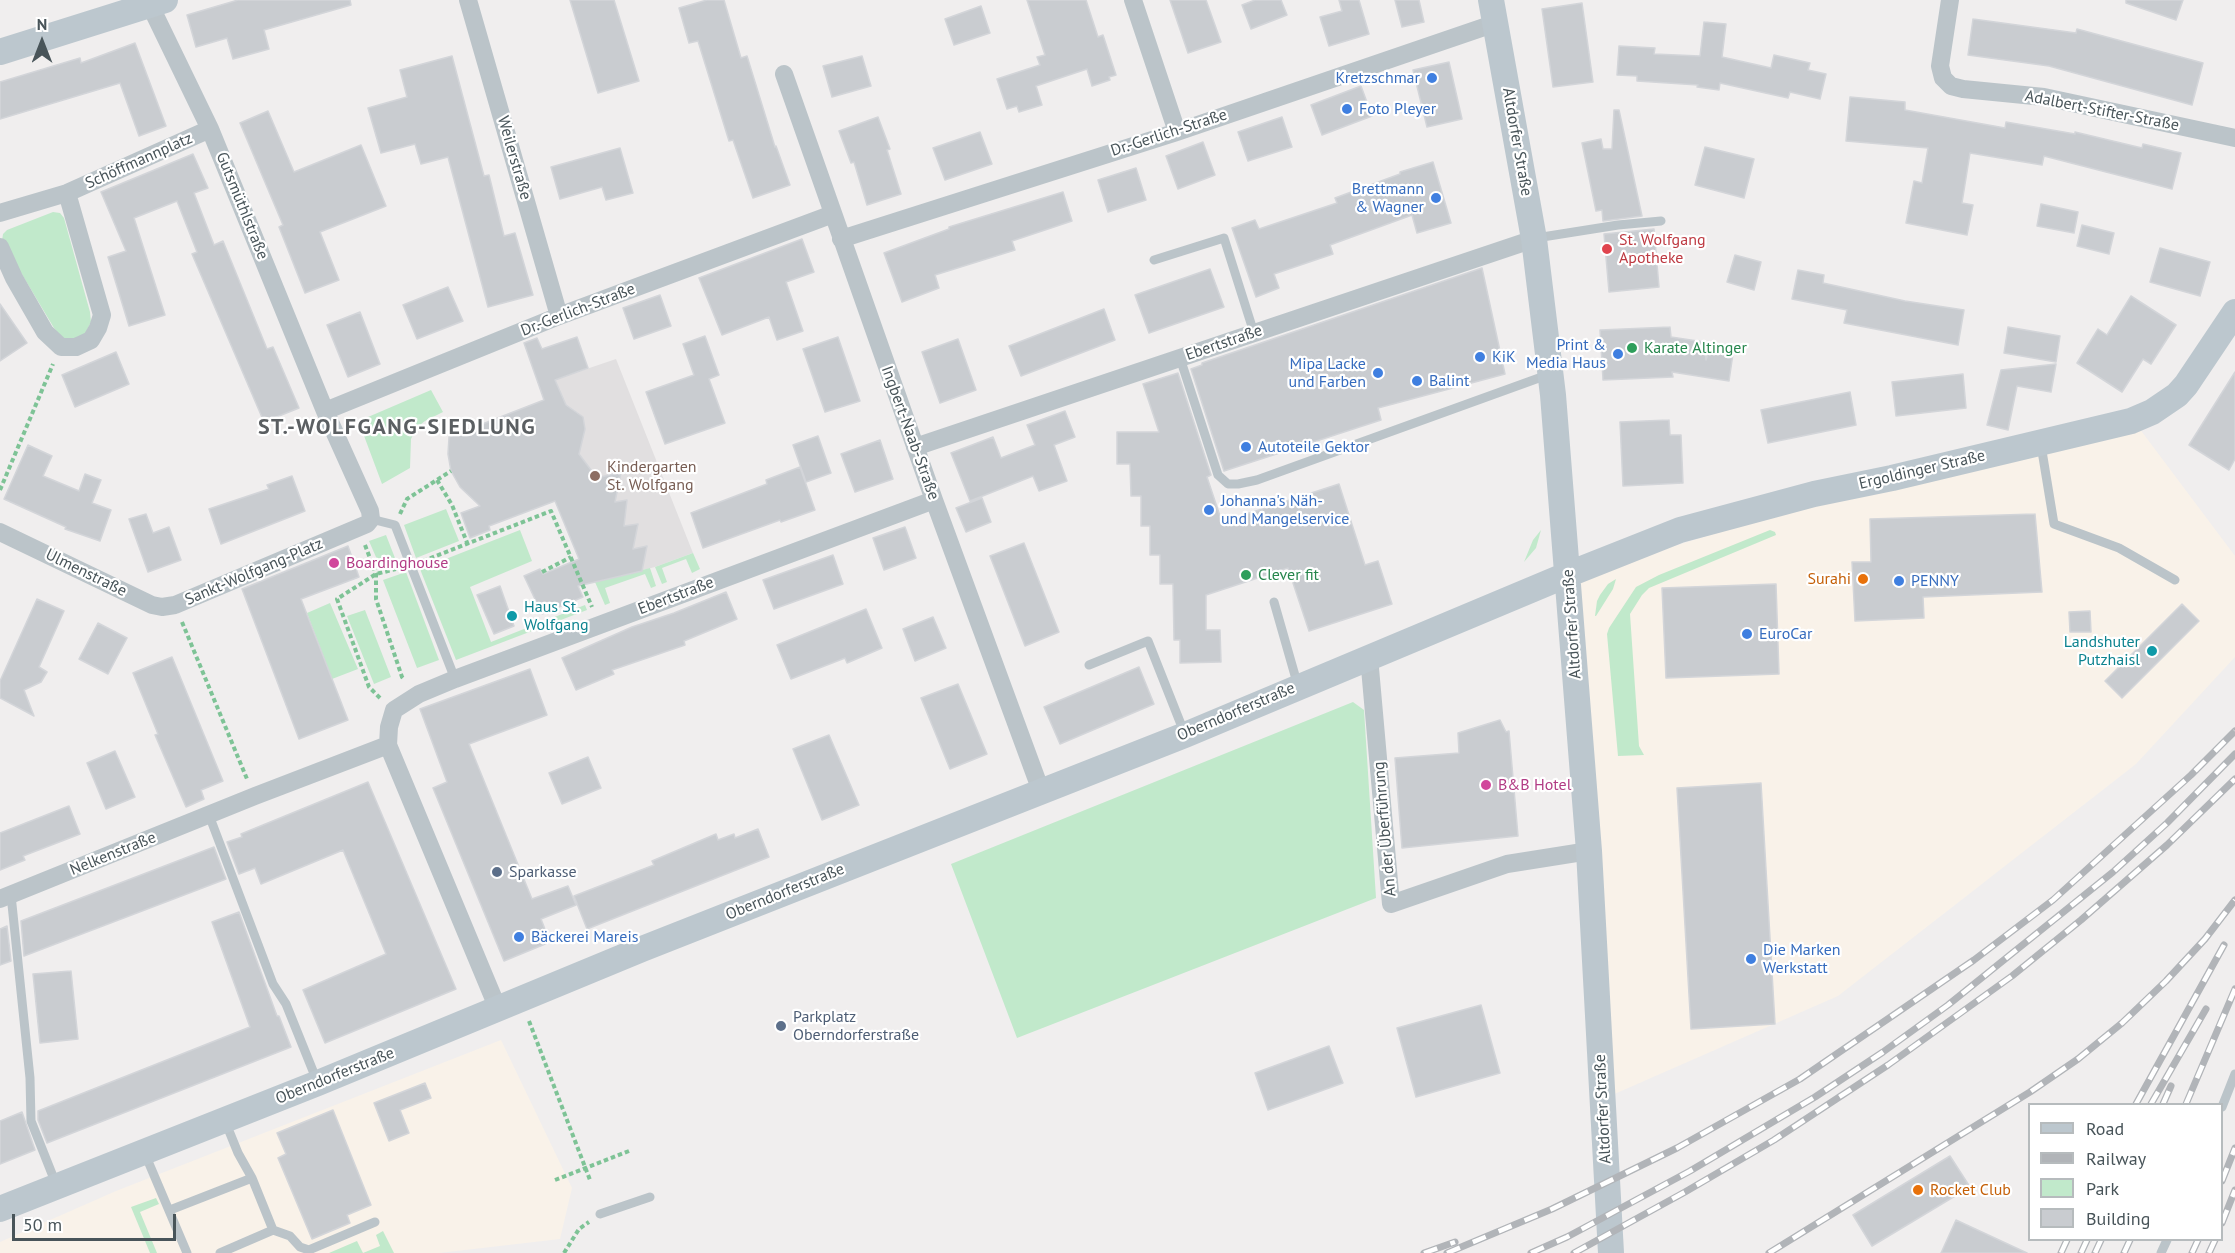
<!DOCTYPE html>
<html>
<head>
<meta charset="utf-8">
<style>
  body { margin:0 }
  #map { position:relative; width:2235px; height:1253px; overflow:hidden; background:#f0eeee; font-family:"PT Sans",sans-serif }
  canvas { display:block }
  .legend { position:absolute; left:2028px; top:1103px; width:195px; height:138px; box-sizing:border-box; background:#fff; border:2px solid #b6bbbd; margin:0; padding:8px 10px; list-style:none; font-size:18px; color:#485459 }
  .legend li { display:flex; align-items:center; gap:12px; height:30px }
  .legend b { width:30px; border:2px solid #b6bbbd }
  .north { position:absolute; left:12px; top:12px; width:60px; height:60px; -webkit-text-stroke:4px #fff; paint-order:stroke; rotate:0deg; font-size:16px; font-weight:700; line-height:24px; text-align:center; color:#485459 }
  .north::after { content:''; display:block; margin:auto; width:21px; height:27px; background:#485459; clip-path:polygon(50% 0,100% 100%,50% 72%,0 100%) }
  .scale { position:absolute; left:12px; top:1214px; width:164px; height:27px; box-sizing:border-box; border:3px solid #485459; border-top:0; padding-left:8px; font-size:18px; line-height:21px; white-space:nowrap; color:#485459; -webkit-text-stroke:4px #fff; paint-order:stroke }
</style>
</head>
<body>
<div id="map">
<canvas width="2235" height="1253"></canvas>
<ul class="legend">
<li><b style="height:8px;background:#bcc7ce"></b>Road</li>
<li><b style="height:8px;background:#b1b4b8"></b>Railway</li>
<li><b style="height:16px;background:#c1e9cb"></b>Park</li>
<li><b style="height:16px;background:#c9ccd0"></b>Building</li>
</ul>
<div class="north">N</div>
<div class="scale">50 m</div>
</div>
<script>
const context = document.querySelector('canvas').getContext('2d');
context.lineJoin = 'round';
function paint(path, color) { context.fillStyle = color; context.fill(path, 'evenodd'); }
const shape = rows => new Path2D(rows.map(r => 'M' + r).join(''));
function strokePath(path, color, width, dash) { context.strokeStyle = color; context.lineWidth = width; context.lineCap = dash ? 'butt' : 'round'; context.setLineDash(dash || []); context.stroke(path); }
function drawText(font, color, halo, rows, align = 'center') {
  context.font = font + ' "PT Sans",sans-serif'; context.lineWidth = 4.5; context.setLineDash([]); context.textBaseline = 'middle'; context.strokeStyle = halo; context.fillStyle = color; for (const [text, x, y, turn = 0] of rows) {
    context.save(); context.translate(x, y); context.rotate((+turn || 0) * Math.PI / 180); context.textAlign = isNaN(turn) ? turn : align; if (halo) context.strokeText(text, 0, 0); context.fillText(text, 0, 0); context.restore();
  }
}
paint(shape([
  [2133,420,2235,556,2235,657,2136,764,1838,996,1603,1099,1568,579,1839,495],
  [501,1040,572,1188,560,1239,439,1253,0,1253,0,1242,116,1191]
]), '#f9f2e9');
paint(shape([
  [616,359,693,553,655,567,595,582,584,571,555,501,489,526,475,498,579,454,585,429,583,417,566,405,554,380]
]), '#e1dfe0');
paint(shape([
  [53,212,60,213,64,218,90,312,91,322,84,336,68,340,61,337,54,328,2,241,3,234,7,230],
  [431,390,443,412,425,421,416,428,411,439,410,468,382,484,360,425,368,417],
  [446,509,459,541,416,558,404,525],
  [520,530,532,561,470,587,491,642,585,605,587,610,456,660,420,569],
  [1541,530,1536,548,1524,562,1533,540],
  [1770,530,1775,532,1776,535,1649,588,1642,595,1630,614,1639,746,1644,755,1618,756,1607,634,1609,628,1636,587,1659,575],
  [386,535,395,558,379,564,369,541],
  [693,553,700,569,692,573,686,559,662,568,667,582,662,584,655,567],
  [650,568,656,586,651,588,645,574,605,588,610,603,605,605,595,582],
  [406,572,439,660,417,668,383,580],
  [1616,579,1613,589,1596,616,1595,616,1597,601,1600,595,1608,584],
  [330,603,358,669,332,679,307,613],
  [365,610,391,677,374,684,347,616],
  [1353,702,1364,710,1376,898,1017,1038,951,864],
  [156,1198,159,1204,140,1212,157,1253,150,1253,131,1207],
  [383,1231,394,1253,329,1253,357,1241,363,1253,380,1246,376,1235]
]), '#c1e9cb');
const building = shape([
  [238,0,350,0,351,5,264,30,269,49,233,59,227,38,196,47,187,15,238,0],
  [570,0,614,0,639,81,598,93,570,0],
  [707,0,724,0,741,58,747,56,775,147,776,146,790,185,753,198,733,140,729,141,698,41,689,43,679,8,707,0],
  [1027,0,1086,0,1098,37,1103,35,1116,75,1109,77,1110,80,1092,86,1087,69,1036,86,1042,105,1019,112,1017,106,1007,109,997,79,1040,65,1037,57,1045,55,1027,0],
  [1170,0,1206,0,1221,42,1188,53,1170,0],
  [1255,0,1281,0,1287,15,1251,29,1242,5,1255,0],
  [1339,0,1359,0,1369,34,1329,46,1320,17,1342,11,1339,0],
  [1395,0,1419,0,1424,22,1402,27,1395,0],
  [2126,0,2183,0,2176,20,2126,3,2126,0],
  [1582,3,1593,82,1553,87,1542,9,1582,3],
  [981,6,990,33,954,45,945,19,981,6],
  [1973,19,2076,33,2077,29,2203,63,2192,105,2049,66,1968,55,1973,19],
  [1704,22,1726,24,1722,57,1771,68,1774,55,1810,63,1808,70,1826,74,1820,99,1790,92,1788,98,1720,83,1719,90,1697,87,1698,85,1637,81,1637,76,1617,75,1619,46,1655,48,1654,54,1700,56,1704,22],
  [135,43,166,126,139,136,120,83,0,119,0,82,80,58,81,63,135,43],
  [452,56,484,176,489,175,504,236,515,233,533,295,488,307,448,157,421,164,415,144,381,153,368,108,407,97,400,70,452,56],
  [862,56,871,86,832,97,823,66,862,56],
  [1449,62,1462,119,1427,127,1413,70,1449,62],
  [1361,86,1372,116,1322,135,1311,105,1361,86],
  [1850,97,1905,102,1905,110,2005,128,2006,122,2075,134,2075,132,2142,148,2143,144,2181,153,2172,189,2044,156,2042,165,1970,153,1962,203,1973,205,1967,235,1906,223,1914,181,1922,183,1928,148,1846,141,1850,97],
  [1614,110,1619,110,1642,216,1603,221,1602,210,1596,211,1582,143,1601,139,1603,149,1612,149,1614,110],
  [268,111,294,172,361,145,386,206,320,232,339,280,305,293,279,227,283,225,240,123,268,111],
  [878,117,890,149,887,150,901,194,867,205,854,162,851,163,839,131,878,117],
  [1282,117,1292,147,1248,161,1238,132,1282,117],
  [980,132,992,164,945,180,933,148,980,132],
  [1203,142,1215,175,1178,189,1166,156,1203,142],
  [1705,147,1754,159,1744,198,1695,185,1705,147],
  [620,148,633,193,606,200,602,187,560,199,551,167,620,148],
  [193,154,208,188,194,193,214,245,223,241,267,349,273,347,299,408,264,422,192,254,197,252,177,201,134,218,165,315,129,326,108,257,126,251,101,192,193,154],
  [1433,162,1451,223,1417,233,1412,215,1330,245,1333,254,1274,274,1279,288,1256,297,1232,228,1255,220,1259,229,1337,203,1335,198,1400,174,1400,172,1433,162],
  [1136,168,1146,200,1108,212,1098,180,1136,168],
  [1063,192,1072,221,1012,241,1015,250,935,275,939,288,902,302,884,253,949,229,949,227,1063,192],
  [2041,204,2078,212,2074,233,2037,226,2041,204],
  [2082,225,2114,233,2109,254,2077,246,2082,225],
  [1654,229,1659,287,1609,292,1604,234,1654,229],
  [802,239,814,272,786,282,803,331,777,340,769,317,722,335,699,278,802,239],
  [2160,248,2210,262,2200,296,2150,282,2160,248],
  [1735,255,1761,262,1754,290,1727,282,1735,255],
  [1482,268,1505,374,1378,408,1381,420,1224,471,1191,369,1202,365,1202,363,1482,268],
  [1210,269,1224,307,1149,333,1135,295,1210,269],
  [1798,270,1824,275,1823,283,1905,301,1964,310,1958,345,1844,323,1847,310,1792,299,1798,270],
  [448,287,463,321,417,339,403,305,448,287],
  [660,295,671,326,634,339,623,308,660,295],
  [2131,296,2176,325,2151,364,2143,359,2122,392,2077,363,2098,329,2107,335,2131,296],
  [0,304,27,343,0,361,0,304],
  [1104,309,1115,340,1021,376,1009,346,1104,309],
  [360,312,380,364,348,377,327,325,360,312],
  [1670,327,1671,337,1704,342,1706,360,1711,343,1734,347,1729,381,1672,372,1673,377,1603,380,1600,330,1670,327],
  [2008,327,2060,336,2056,362,2004,353,2008,327],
  [705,336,719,375,709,379,725,423,665,444,646,392,694,375,683,344,705,336],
  [577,337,588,368,555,380,566,405,583,417,585,429,579,454,597,478,621,472,615,502,627,500,624,526,638,524,633,549,647,546,642,571,578,586,583,597,542,614,524,576,540,569,543,574,579,559,555,501,489,526,490,530,470,538,461,513,480,506,460,487,451,471,448,454,449,437,544,400,524,343,537,338,542,349,577,337],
  [838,337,860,401,825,412,803,349,838,337],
  [958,339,976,390,940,403,922,352,958,339],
  [116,352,129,384,75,407,62,375,116,352],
  [2056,364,2051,392,2017,386,2008,430,1987,425,2001,370,2056,364],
  [2235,372,2235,459,2229,470,2189,445,2235,372],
  [1178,373,1211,475,1207,477,1222,522,1339,484,1365,565,1378,561,1392,604,1309,631,1288,568,1206,595,1206,630,1220,630,1221,662,1180,663,1180,640,1174,640,1173,584,1160,584,1160,555,1150,555,1150,526,1141,526,1141,496,1131,496,1130,464,1117,464,1117,432,1159,432,1143,384,1178,373],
  [1963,374,1966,408,1896,416,1892,382,1963,374],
  [1850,392,1856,425,1768,443,1761,410,1850,392],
  [1065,411,1075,437,1054,445,1067,481,1039,491,1033,476,970,501,951,453,993,437,1001,458,1035,445,1027,425,1065,411],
  [1669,420,1670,435,1681,435,1683,483,1623,486,1620,422,1669,420],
  [818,436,831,473,806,482,793,445,818,436],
  [880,440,893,479,855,492,841,454,880,440],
  [28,445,52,456,43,476,79,491,85,474,101,480,92,503,111,510,100,541,65,529,66,527,4,499,28,445],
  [800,467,815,510,781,522,780,520,703,548,691,513,767,484,766,480,800,467],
  [292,476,305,511,221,544,209,509,269,489,267,485,292,476],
  [982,498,991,522,966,532,956,508,982,498],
  [146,514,153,533,169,527,181,560,148,572,129,519,146,514],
  [2035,514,2042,592,1923,597,1924,618,1855,621,1852,562,1871,562,1870,519,2035,514],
  [905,527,916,558,884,570,873,538,905,527],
  [1024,543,1059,632,1025,646,990,556,1024,543],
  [348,546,359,577,301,599,348,720,299,739,242,589,348,546],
  [833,555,843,584,774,609,763,580,833,555],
  [1776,584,1779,674,1666,678,1662,588,1776,584],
  [500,586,514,626,494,634,477,595,500,586],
  [726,592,737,619,684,641,685,645,612,670,614,674,576,690,562,658,632,627,674,613,726,592],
  [37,599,64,611,39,667,47,672,41,682,24,690,34,716,0,698,0,681,37,599],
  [2182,604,2199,621,2122,698,2105,681,2182,604],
  [866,609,882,648,847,663,845,658,791,679,777,645,866,609],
  [2090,611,2091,632,2070,632,2069,612,2090,611],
  [933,617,946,648,915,661,903,629,933,617],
  [98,623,127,638,108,674,79,659,98,623],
  [172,657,223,781,201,790,204,799,186,807,155,735,158,734,133,673,172,657],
  [1139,667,1154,704,1060,744,1044,707,1139,667],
  [530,669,547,715,469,744,532,899,568,886,576,905,541,919,550,942,504,961,433,788,447,782,420,709,530,669],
  [958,684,987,754,950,769,921,698,958,684],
  [1500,720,1506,732,1509,731,1518,836,1402,848,1395,758,1459,753,1458,733,1500,720],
  [829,735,859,805,822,820,793,749,829,735],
  [115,751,135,797,106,809,87,763,115,751],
  [588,757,601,788,562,804,549,773,588,757],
  [368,782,456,989,325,1043,303,990,386,954,343,850,261,884,255,868,239,874,227,842,242,837,241,834,368,782],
  [1761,783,1775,1024,1691,1029,1677,788,1761,783],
  [69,806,80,834,23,856,25,860,0,870,0,833,69,806],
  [758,829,769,857,587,929,574,896,654,865,652,861,716,834,718,840,734,834,735,838,758,829],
  [214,847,226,879,24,956,21,921,214,847],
  [239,912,277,1016,279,1016,291,1047,47,1143,38,1120,38,1111,250,1027,212,922,239,912],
  [7,926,11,961,0,965,0,929,7,926],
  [71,971,78,1039,40,1043,33,974,71,971],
  [1481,1005,1500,1073,1416,1097,1397,1028,1481,1005],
  [1329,1046,1343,1083,1268,1110,1255,1073,1329,1046],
  [425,1083,431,1098,400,1110,409,1133,389,1141,374,1103,425,1083],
  [333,1110,371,1205,347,1215,350,1223,312,1239,278,1158,286,1154,277,1133,333,1110],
  [22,1112,35,1150,0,1164,0,1121,22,1112],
  [1950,1156,1970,1187,1872,1246,1853,1215,1950,1156],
  [1956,1220,2027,1253,1941,1253,1956,1220]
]);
paint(building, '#c9ccd0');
strokePath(building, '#d3d5d9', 1.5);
strokePath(shape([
  [437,480,452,505,468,545],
  [0,490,53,364],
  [400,514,407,499,451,471],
  [365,545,376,574,376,599,402,677,405,680],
  [423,561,551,511,592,607],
  [542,572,571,557],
  [182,622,247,779],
  [380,698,369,687,337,599,376,574,396,569],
  [529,1021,590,1180],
  [555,1180,629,1151],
  [564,1253,579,1229,589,1222]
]), '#7ec396', 4, [4.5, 3]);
strokePath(shape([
  [1536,238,1618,225,1661,221],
  [1154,260,1224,238,1254,333],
  [1180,358,1218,475,1228,484,1238,484,1257,480,1550,374],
  [2041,445,2054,524,2119,548,2175,580],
  [371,519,395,525,455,679],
  [1274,602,1298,686],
  [1089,665,1148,641,1184,732],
  [209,815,273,984,286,1004,317,1081],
  [11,895,30,1078,31,1121,56,1184],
  [2222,1107,2235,1074],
  [145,1154,187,1253],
  [170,1210,252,1178],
  [600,1214,650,1197],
  [273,1230,290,1236,300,1247,309,1250,375,1222],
  [220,1253,273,1230,252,1178,238,1153,225,1121],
  [2161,1253,2167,1240]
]), '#bbc4c9', 9);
strokePath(shape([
  [468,0,559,316],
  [1133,0,1177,132],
  [1950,0,1940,66,1943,78,1951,86,1963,89,2044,97,2235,138],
  [784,74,934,500,1041,791],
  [0,213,67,193,210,129],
  [841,239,1177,132,1496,23],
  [0,247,14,278,45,332,61,347,76,347,91,340,98,328,102,315,67,193],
  [325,411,559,316,833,214],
  [915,447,1534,239],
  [0,532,152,605,162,607,175,605,367,524,371,519,370,511,325,411,210,129,150,5],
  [1369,657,1391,904,1507,864,1589,851],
  [0,899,255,796,388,745],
  [498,1009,388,745,389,727,394,710,419,694,455,679,934,500]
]), '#bbc4c9', 18);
strokePath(shape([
  [1491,0,1534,239,1553,395,1589,851,1611,1253],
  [0,52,165,0],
  [0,1209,318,1083,642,949,1185,735,1569,574,1680,530,1814,494,1892,478,2131,421,2152,412,2177,395,2186,385,2235,312]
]), '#bcc7ce', 26);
const rail = shape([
  [2136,1104,2224,945],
  [2151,1104,2206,1009],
  [2163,1104,2171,1086],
  [2186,1104,2235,989],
  [2222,1181,2235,1148],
  [2222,1223,2235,1190],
  [1424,1253,1455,1242],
  [1447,1253,1552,1209,1677,1148,1800,1079,1974,960,2053,900,2191,775,2235,731],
  [1531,1253,1567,1237,1690,1171,1815,1097,1883,1052,1948,1005,2113,872,2167,823,2235,754],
  [1574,1253,1685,1192,1774,1140,1888,1065,2012,976,2081,920,2167,845,2235,779],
  [1769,1253,2030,1092,2078,1059,2122,1023,2166,981,2205,939,2235,900],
  [2061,1253,2067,1240],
  [2081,1253,2087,1240],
  [2095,1253,2101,1240],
  [2124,1253,2130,1240],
  [2192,1253,2198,1240],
  [2209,1253,2215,1240]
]);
strokePath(rail, '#b1b4b8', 7);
strokePath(rail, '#fff', 4.5, [14]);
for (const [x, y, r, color] of [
  [1432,78,6,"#3f7fe0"],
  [1347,109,6,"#3f7fe0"],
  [1436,198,6,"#3f7fe0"],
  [1607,249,6,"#e0444e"],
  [1632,348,6,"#2e9e5b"],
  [1618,354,6,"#3f7fe0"],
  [1480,357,6,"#3f7fe0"],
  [1378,373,6,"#3f7fe0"],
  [1417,381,6,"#3f7fe0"],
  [1246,447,6,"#3f7fe0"],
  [595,476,6,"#8d6e63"],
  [1209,510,6,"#3f7fe0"],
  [334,563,6,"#d1479c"],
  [1246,575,6,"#2e9e5b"],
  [1863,579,6,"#e8710a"],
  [1899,581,6,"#3f7fe0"],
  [512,616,6,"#0f9aa8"],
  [1747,634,6,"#3f7fe0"],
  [2152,651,6,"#0f9aa8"],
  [1486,785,6,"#d1479c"],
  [497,872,6,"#5c6f8a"],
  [519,937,6,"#3f7fe0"],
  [1751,959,6,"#3f7fe0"],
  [781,1026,6,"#5c6f8a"],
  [1918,1190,6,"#e8710a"]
]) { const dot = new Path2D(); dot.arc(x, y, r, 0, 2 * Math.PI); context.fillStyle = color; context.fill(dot); strokePath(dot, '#fff', 2); }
drawText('16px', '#366cbe', '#fff', [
  ["Kretzschmar",1420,78,"right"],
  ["Foto Pleyer",1359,109],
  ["Brettmann",1424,189,"right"],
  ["& Wagner",1424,207,"right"],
  ["Print &",1606,345,"right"],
  ["Media Haus",1606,363,"right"],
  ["KiK",1492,357],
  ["Mipa Lacke",1366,364,"right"],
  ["und Farben",1366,382,"right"],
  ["Balint",1429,381],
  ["Autoteile Gektor",1258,447],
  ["Johanna's Näh-",1221,501],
  ["und Mangelservice",1221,519],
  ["PENNY",1911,581],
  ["EuroCar",1759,634],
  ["Bäckerei Mareis",531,937],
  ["Die Marken",1763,950],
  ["Werkstatt",1763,968]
], 'left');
drawText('16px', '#485459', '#fff', [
  ["Adalbert-Stifter-Straße",2102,111,11],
  ["Dr.-Gerlich-Straße",1169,133,-18],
  ["Altdorfer Straße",1517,142,80],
  ["Weilerstraße",514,158,74],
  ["Schöffmannplatz",139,161,-24],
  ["Gutsmüthlstraße",242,206,68],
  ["Dr.-Gerlich-Straße",578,310,-21],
  ["Ebertstraße",1224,343,-19],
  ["Ingbert-Naab-Straße",910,433,70],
  ["Ergoldinger Straße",1922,470,-13],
  ["Sankt-Wolfgang-Platz",254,572,-23],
  ["Ulmenstraße",86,573,26],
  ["Ebertstraße",676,596,-21],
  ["Altdorfer Straße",1572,624,-94],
  ["Oberndorferstraße",1236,712,-23],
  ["An der Überführung",1385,829,-95],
  ["Nelkenstraße",113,854,-22],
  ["Oberndorferstraße",785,892,-22],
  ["Oberndorferstraße",335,1076,-22],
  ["Altdorfer Straße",1603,1109,-93]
]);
drawText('16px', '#be3a42', '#fff', [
  ["St. Wolfgang",1619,240],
  ["Apotheke",1619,258]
], 'left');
drawText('16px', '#27864d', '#fff', [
  ["Karate Altinger",1644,348],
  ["Clever fit",1258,575]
], 'left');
drawText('16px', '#785e54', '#fff', [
  ["Kindergarten",607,467],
  ["St. Wolfgang",607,485]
], 'left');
drawText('16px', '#b23c85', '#fff', [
  ["Boardinghouse",346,563],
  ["B&B Hotel",1498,785]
], 'left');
drawText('16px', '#c56008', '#fff', [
  ["Surahi",1851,579],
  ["Rocket Club",1930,1190,"left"]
], 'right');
drawText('16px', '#0d838f', '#fff', [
  ["Haus St.",524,607],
  ["Wolfgang",524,625],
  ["Landshuter",2140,642,"right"],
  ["Putzhaisl",2140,660,"right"]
], 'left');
drawText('16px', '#4e5e75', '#fff', [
  ["Sparkasse",509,872],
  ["Parkplatz",793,1017],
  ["Oberndorferstraße",793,1035]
], 'left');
context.letterSpacing = '1.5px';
drawText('bold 22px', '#5b5f62', '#fff', [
  ["ST.-WOLFGANG-SIEDLUNG",397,428]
]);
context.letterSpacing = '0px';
</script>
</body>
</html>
